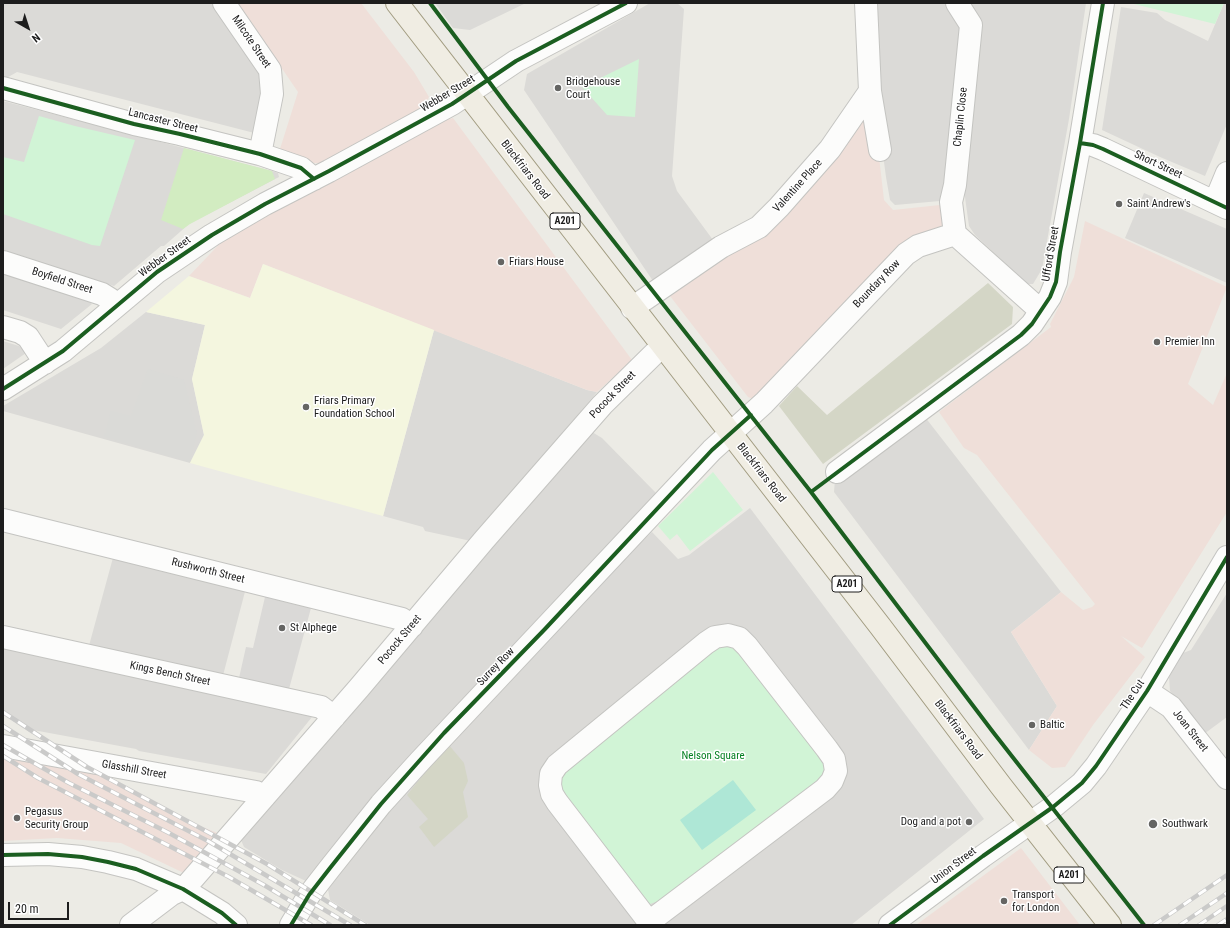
<!DOCTYPE html>
<html>
<head>
<meta charset="utf-8">
<style>
  body { margin:0 }
  #map { position:relative; width:1230px; height:928px; overflow:hidden; background:#ecebe5; font-family:"Roboto Condensed",sans-serif }
  canvas { display:block }
  .frame { position:absolute; inset:0; border:4px solid #1d1d1d; pointer-events:none }
  .north { position:absolute; left:8px; top:8px; width:40px; height:40px; -webkit-text-stroke:3px #fff; paint-order:stroke; rotate:141deg; font-size:11px; font-weight:700; line-height:16px; text-align:center; color:#1d1d1d }
  .north::after { content:''; display:block; margin:auto; width:14px; height:18px; background:#1d1d1d; clip-path:polygon(50% 0,100% 100%,50% 72%,0 100%) }
  .scale { position:absolute; left:8px; top:902px; width:61px; height:18px; box-sizing:border-box; border:2px solid #1d1d1d; border-top:0; padding-left:5px; font-size:12px; line-height:14px; white-space:nowrap; color:#1d1d1d; -webkit-text-stroke:3px #fff; paint-order:stroke }
</style>
</head>
<body>
<div id="map">
<canvas width="1230" height="928"></canvas>
<div class="frame"></div>
<div class="north">N</div>
<div class="scale">20 m</div>
</div>
<script>
const context = document.querySelector('canvas').getContext('2d');
context.lineJoin = 'round';
function paint(path, color) { context.fillStyle = color; context.fill(path, 'evenodd'); }
const shape = rows => new Path2D(rows.map(r => 'M' + r).join(''));
function strokePath(path, color, width, dash) { context.strokeStyle = color; context.lineWidth = width; context.lineCap = dash ? 'butt' : 'round'; context.setLineDash(dash || []); context.stroke(path); }
function drawText(font, color, halo, rows, align = 'center') {
  context.font = font + ' "Roboto Condensed",sans-serif'; context.lineWidth = 3; context.setLineDash([]); context.textBaseline = 'middle'; context.strokeStyle = halo; context.fillStyle = color; for (const [text, x, y, turn = 0] of rows) {
    context.save(); context.translate(x, y); context.rotate((+turn || 0) * Math.PI / 180); context.textAlign = isNaN(turn) ? turn : align; if (halo) context.strokeText(text, 0, 0); context.fillText(text, 0, 0); context.restore();
  }
}
paint(shape([
  [3,3,215,3,278,89,270,137,17,72,3,80],
  [435,3,526,3,470,30,453,28],
  [650,3,677,3,684,9,672,176,677,191,713,240,653,281,524,90,527,74],
  [870,3,956,3,963,43,948,198,940,201,895,205,890,200,886,177,882,147],
  [970,3,1086,3,1069,119,1042,269,1033,284,1027,284,975,235,969,226,964,190],
  [1224,3,1227,3,1227,124,1205,176,1160,157,1102,130,1121,7,1157,13,1165,20,1208,41],
  [3,101,272,171,278,173,279,177,189,224,164,246,161,246,114,286,3,251],
  [1144,193,1227,229,1227,283,1125,238],
  [3,273,86,298,92,304,61,329,3,310],
  [146,312,205,325,192,379,204,435,190,463,3,411,3,406,101,348],
  [434,330,587,390,597,392,471,541,425,531,423,527,383,516],
  [3,341,22,347,26,353,3,369],
  [925,417,1061,592,1011,632,1057,706,1029,750,834,492,835,479],
  [592,432,602,438,656,493,314,878,306,881,282,870,244,847,241,840],
  [750,508,984,819,851,925,370,925,330,900,327,884,357,843,599,581,652,532,678,559,689,555],
  [114,554,247,584,221,683,87,653],
  [1227,593,1227,717,1204,734,1170,691,1169,677,1183,653,1191,650],
  [3,645,312,711,312,717,266,774,139,751,136,749,33,730,32,734,3,714]
]), '#dbdad7');
paint(shape([
  [233,3,361,3,414,72,429,97,422,109,327,163,314,163,279,152,298,92,270,51],
  [453,118,632,360,597,392,587,390,263,264,250,298,189,276,229,234,439,122],
  [860,120,873,123,878,148,884,200,893,210,940,205,949,229,756,400,748,397,670,296,674,287,713,256],
  [1085,221,1227,287,1188,384,1213,405,1227,373,1227,512,1142,648,1121,636,1145,657,1093,725,1065,767,1052,768,1029,750,1057,706,1011,632,1061,592,1083,610,1092,607,1095,604,977,455,964,448,939,412,1051,327,1050,324,1074,277],
  [3,756,66,758,200,826,220,834,186,874,121,843,57,838,3,841],
  [1021,848,1080,925,916,925]
]), '#efdfd9');
paint(shape([
  [263,264,434,330,383,516,190,463,204,435,192,379,205,325,146,312,189,276,250,298]
]), '#f4f6df');
paint(shape([
  [265,597,311,608,289,689,239,678,246,647,253,648]
]), '#dad9d7');
paint(shape([
  [988,283,1013,307,1012,324,823,464,779,406,797,386,827,415],
  [448,744,464,763,468,781,463,792,468,817,434,847,419,827,428,819,407,795]
]), '#d4d6c6');
paint(shape([
  [184,148,272,171,275,179,190,224,183,229,161,220]
]), '#d2ecc1');
paint(shape([
  [1130,3,1224,3,1215,24],
  [639,59,635,117,607,115,582,87],
  [39,116,75,126,135,140,100,246,92,245,3,214,3,157,24,162],
  [713,472,743,510,690,551,677,534,670,540,658,526],
  [718,646,735,646,823,757,826,770,819,781,661,900,650,904,640,899,559,794,558,777]
]), '#d1f4d6');
paint(shape([
  [733,780,756,810,702,850,680,820]
]), '#aee7d6');
paint(shape([
  [148,369,184,380,197,434,190,462,104,437,111,411,131,416]
]), '#dadad7');
const street = shape([
  [224,3,270,70,272,94,260,154],
  [3,88,134,124,180,134,260,154,301,168,314,179],
  [870,91,880,150],
  [1080,143,1093,145,1103,149,1227,208],
  [1215,202,1227,173],
  [955,234,951,202,955,185,971,25,957,3],
  [955,234,1041,311],
  [3,262,102,294,110,299,116,306],
  [632,308,721,247,759,227,779,207,830,149,870,91,866,3],
  [3,327,20,332,28,337,45,363],
  [3,389,63,351,157,272,212,235,265,204,329,171,452,104,516,61,626,3],
  [837,472,1021,335,1032,324,1050,297,1056,282,1060,252,1080,143,1103,3],
  [3,520,402,619,412,626],
  [3,637,321,707,334,717],
  [1147,691,1171,707,1227,778],
  [3,746,256,792,265,796],
  [3,855,48,854,82,857,108,862,136,869,183,889,222,913,236,925],
  [131,925,172,894,183,889,189,883,359,688,484,540,602,405,662,346],
  [291,925,309,895,330,868,381,804,420,761,712,450,764,403,906,254,918,246,955,234],
  [649,925,649,922,557,802,552,794,550,785,551,774,557,765,706,643,715,637,728,635,739,638,747,646,827,749,834,759,836,771,832,781,825,789,649,922],
  [890,925,983,856,1053,807,1082,783,1096,766,1147,691,1227,557]
]);
const primary = shape([
  [397,3,880,626,1001,786,1110,925]
]);
strokePath(street, '#c4c4c1', 24);
strokePath(primary, '#a29c81', 24);
strokePath(street, '#fcfcfb', 22);
strokePath(primary, '#f0ede3', 22);
const rail = shape([
  [3,712,87,767,267,864,365,925],
  [3,726,78,774,208,841,350,925],
  [3,745,69,783,169,833,264,885,330,925],
  [3,756,38,778,229,877,311,925],
  [1154,925,1227,875],
  [1180,925,1227,893],
  [1199,925,1227,906],
  [1218,925,1227,919]
]);
strokePath(rail, '#cacac9', 4.5);
strokePath(rail, '#fff', 3, [9]);
strokePath(shape([
  [430,3,508,107,811,492,993,732,1144,925],
  [3,88,134,124,180,134,260,154,301,168,314,179],
  [1080,143,1093,145,1103,149,1227,208],
  [3,389,63,351,157,272,212,235,265,204,329,171,452,104,516,61,626,3],
  [811,492,1021,335,1032,324,1050,297,1056,282,1060,252,1080,143,1103,3],
  [3,855,48,854,82,857,108,862,136,869,183,889,222,913,236,925],
  [291,925,309,895,330,868,381,804,444,733,545,629,712,450,751,415],
  [890,925,983,856,1053,807,1082,783,1096,766,1147,691,1227,557]
]), '#1b5e20', 4);
for (const [x, y, r, color] of [
  [558,88,4,"#656563"],
  [1119,204,4,"#656563"],
  [501,262,4,"#656563"],
  [1157,342,4,"#656563"],
  [306,407,4,"#656563"],
  [282,628,4,"#656563"],
  [1032,725,4,"#656563"],
  [17,818,4,"#656563"],
  [969,822,4,"#656563"],
  [1153,824,5,"#656563"],
  [1004,901,4,"#656563"]
]) { const dot = new Path2D(); dot.arc(x, y, r, 0, 2 * Math.PI); context.fillStyle = color; context.fill(dot); strokePath(dot, '#fff', 1.5); }
for (const [x, y, w] of [
  [565,221,30],
  [847,584,30],
  [1069,875,30]
]) { const box = new Path2D(); box.roundRect(x - w / 2, y - 8, w, 16, 3); context.fillStyle = '#fff'; context.fill(box); strokePath(box, '#1d1d1d', 1); }
drawText('bold 10px', '#1d1d1d', null, [
  ["A201",565,221],
  ["A201",847,584],
  ["A201",1069,875]
]);
drawText('11px', '#1d1d1d', '#fff', [
  ["Milcote Street",251,42,56],
  ["Webber Street",448,94,-31],
  ["Chaplin Close",961,117,-84],
  ["Lancaster Street",163,121,14],
  ["Short Street",1158,165,25],
  ["Blackfriars Road",525,170,52],
  ["Valentine Place",798,186,-48],
  ["Ufford Street",1051,254,-80],
  ["Webber Street",165,257,-36],
  ["Boyfield Street",62,281,18],
  ["Boundary Row",877,284,-46],
  ["Pocock Street",613,395,-46],
  ["Blackfriars Road",761,473,52],
  ["Rushworth Street",208,571,14],
  ["Pocock Street",400,640,-50],
  ["Surrey Row",496,667,-46],
  ["Kings Bench Street",170,674,12],
  ["The Cut",1133,695,-56],
  ["Blackfriars Road",958,730,53],
  ["Joan Street",1190,731,52],
  ["Glasshill Street",134,770,10],
  ["Union Street",954,866,-37]
]);
drawText('11px', '#1d1d1d', '#fff', [
  ["Bridgehouse",566,82],
  ["Court",566,95],
  ["Saint Andrew's",1127,204],
  ["Friars House",509,262],
  ["Premier Inn",1165,342],
  ["Friars Primary",314,401],
  ["Foundation School",314,414],
  ["St Alphege",290,628],
  ["Baltic",1040,725],
  ["Pegasus",25,812],
  ["Security Group",25,825],
  ["Dog and a pot",961,822,"right"],
  ["Southwark",1162,824],
  ["Transport",1012,895],
  ["for London",1012,908]
], 'left');
drawText('11px', '#058022', '#fff', [
  ["Nelson Square",713,756]
]);
</script>
</body>
</html>
